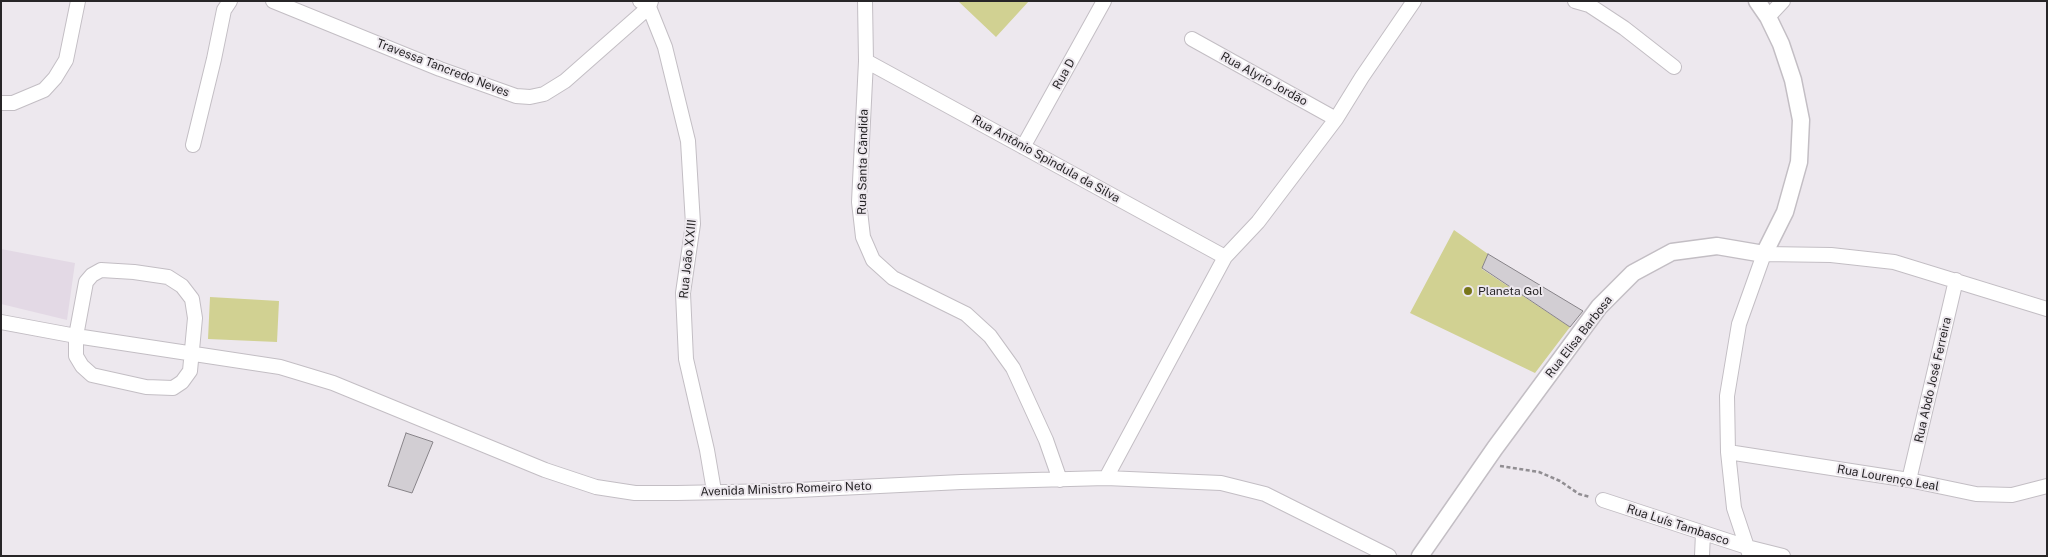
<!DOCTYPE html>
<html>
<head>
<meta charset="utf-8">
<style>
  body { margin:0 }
  #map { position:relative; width:2048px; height:557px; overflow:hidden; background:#ede8ee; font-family:"Public Sans",sans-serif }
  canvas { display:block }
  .frame { position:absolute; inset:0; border:2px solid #272527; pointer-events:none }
</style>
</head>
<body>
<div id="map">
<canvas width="2048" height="557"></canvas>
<div class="frame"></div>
</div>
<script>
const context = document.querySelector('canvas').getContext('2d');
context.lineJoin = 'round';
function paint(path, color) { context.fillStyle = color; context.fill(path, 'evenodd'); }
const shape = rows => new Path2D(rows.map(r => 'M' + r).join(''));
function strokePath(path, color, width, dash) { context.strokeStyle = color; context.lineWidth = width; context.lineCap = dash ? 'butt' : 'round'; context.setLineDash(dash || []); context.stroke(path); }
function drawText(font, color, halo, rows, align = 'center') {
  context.font = font + ' "Public Sans",sans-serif'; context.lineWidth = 4; context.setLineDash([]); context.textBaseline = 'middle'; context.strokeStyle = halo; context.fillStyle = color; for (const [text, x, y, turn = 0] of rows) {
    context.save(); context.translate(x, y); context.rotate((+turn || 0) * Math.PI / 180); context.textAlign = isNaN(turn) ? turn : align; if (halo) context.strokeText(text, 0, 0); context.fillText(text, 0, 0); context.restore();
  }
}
paint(shape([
  [1,249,75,263,67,320,1,304]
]), '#e3d9e5');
paint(shape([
  [958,1,1029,1,996,37],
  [1454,230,1488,254,1482,269,1570,327,1535,373,1410,313],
  [210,297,279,301,277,342,208,339]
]), '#d1d192');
const building = shape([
  [1488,254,1583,311,1570,327,1482,268,1488,254],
  [406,433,433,442,412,493,388,486,406,433]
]);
paint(building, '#d2ced3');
strokePath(building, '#878388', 1);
const minor = shape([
  [273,1,440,69,516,96,530,97,544,94,565,81,649,7,640,1],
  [651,1,649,7,665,47,688,141,693,224,683,293,686,359,707,450,714,491],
  [865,1,866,61,859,202,863,237,873,260,893,278,966,314,990,336,1013,368,1046,440,1060,480],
  [1575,1,1589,5,1624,28,1674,67],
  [1768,17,1783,1],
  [1192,39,1336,119],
  [866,61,1225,257],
  [1,103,13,103,44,90,55,78,66,60,78,1],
  [193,145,214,59,224,10,230,1],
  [1023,147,1104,1],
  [101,270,134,272,168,277,182,286,192,299,195,318,190,371,182,382,173,388,146,387,92,375,82,366,76,356,76,336,86,282,92,275,101,270],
  [1,322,76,336,280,367,333,383,545,470,596,487,635,493,677,493,778,491,961,482,1106,478,1221,483,1265,494,1389,556],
  [1728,452,1909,480,1976,494,2012,495,2047,486],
  [1106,478,1225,257,1258,222,1336,119,1362,77,1414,1],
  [1909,480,1956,280],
  [1603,500,1747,547,1783,556],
  [1702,556,1703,533],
  [1750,556,1734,508,1728,452,1727,396,1739,324,1764,254,1831,255,1894,262,2047,309]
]);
const tertiary = shape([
  [1420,556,1495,448,1599,307,1633,273,1672,252,1717,246,1764,254,1785,212,1799,162,1801,120,1793,80,1781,44,1768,17,1757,1]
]);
strokePath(minor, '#c3bec4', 16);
strokePath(tertiary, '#c3bec4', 19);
strokePath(shape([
  [1500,466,1539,472,1560,481,1579,494,1590,497]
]), '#918e92', 2.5, [4, 2.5]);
strokePath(minor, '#fff', 14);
strokePath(tertiary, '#fff', 16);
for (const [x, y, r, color] of [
  [1468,291,5,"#78761b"]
]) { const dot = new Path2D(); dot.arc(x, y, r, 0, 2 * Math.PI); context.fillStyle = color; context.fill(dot); strokePath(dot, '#ede8ee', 2); }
drawText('12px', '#272527', '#ede8ee', [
  ["Travessa Tancredo Neves",443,68,21],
  ["Rua D",1064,74,-61],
  ["Rua Alyrio Jordão",1264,79,29],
  ["Rua Antônio Spindula da Silva",1046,159,29],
  ["Rua Santa Cândida",863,162,-89],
  ["Rua João XXIII",688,259,-84],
  ["Rua Elisa Barbosa",1579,337,-52],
  ["Rua Abdo José Ferreira",1933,380,-77],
  ["Rua Lourenço Leal",1888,478,10],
  ["Avenida Ministro Romeiro Neto",786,489,-2],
  ["Rua Luís Tambasco",1678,525,18]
]);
drawText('12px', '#272527', '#ede8ee', [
  ["Planeta Gol",1478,291]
], 'left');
</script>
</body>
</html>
